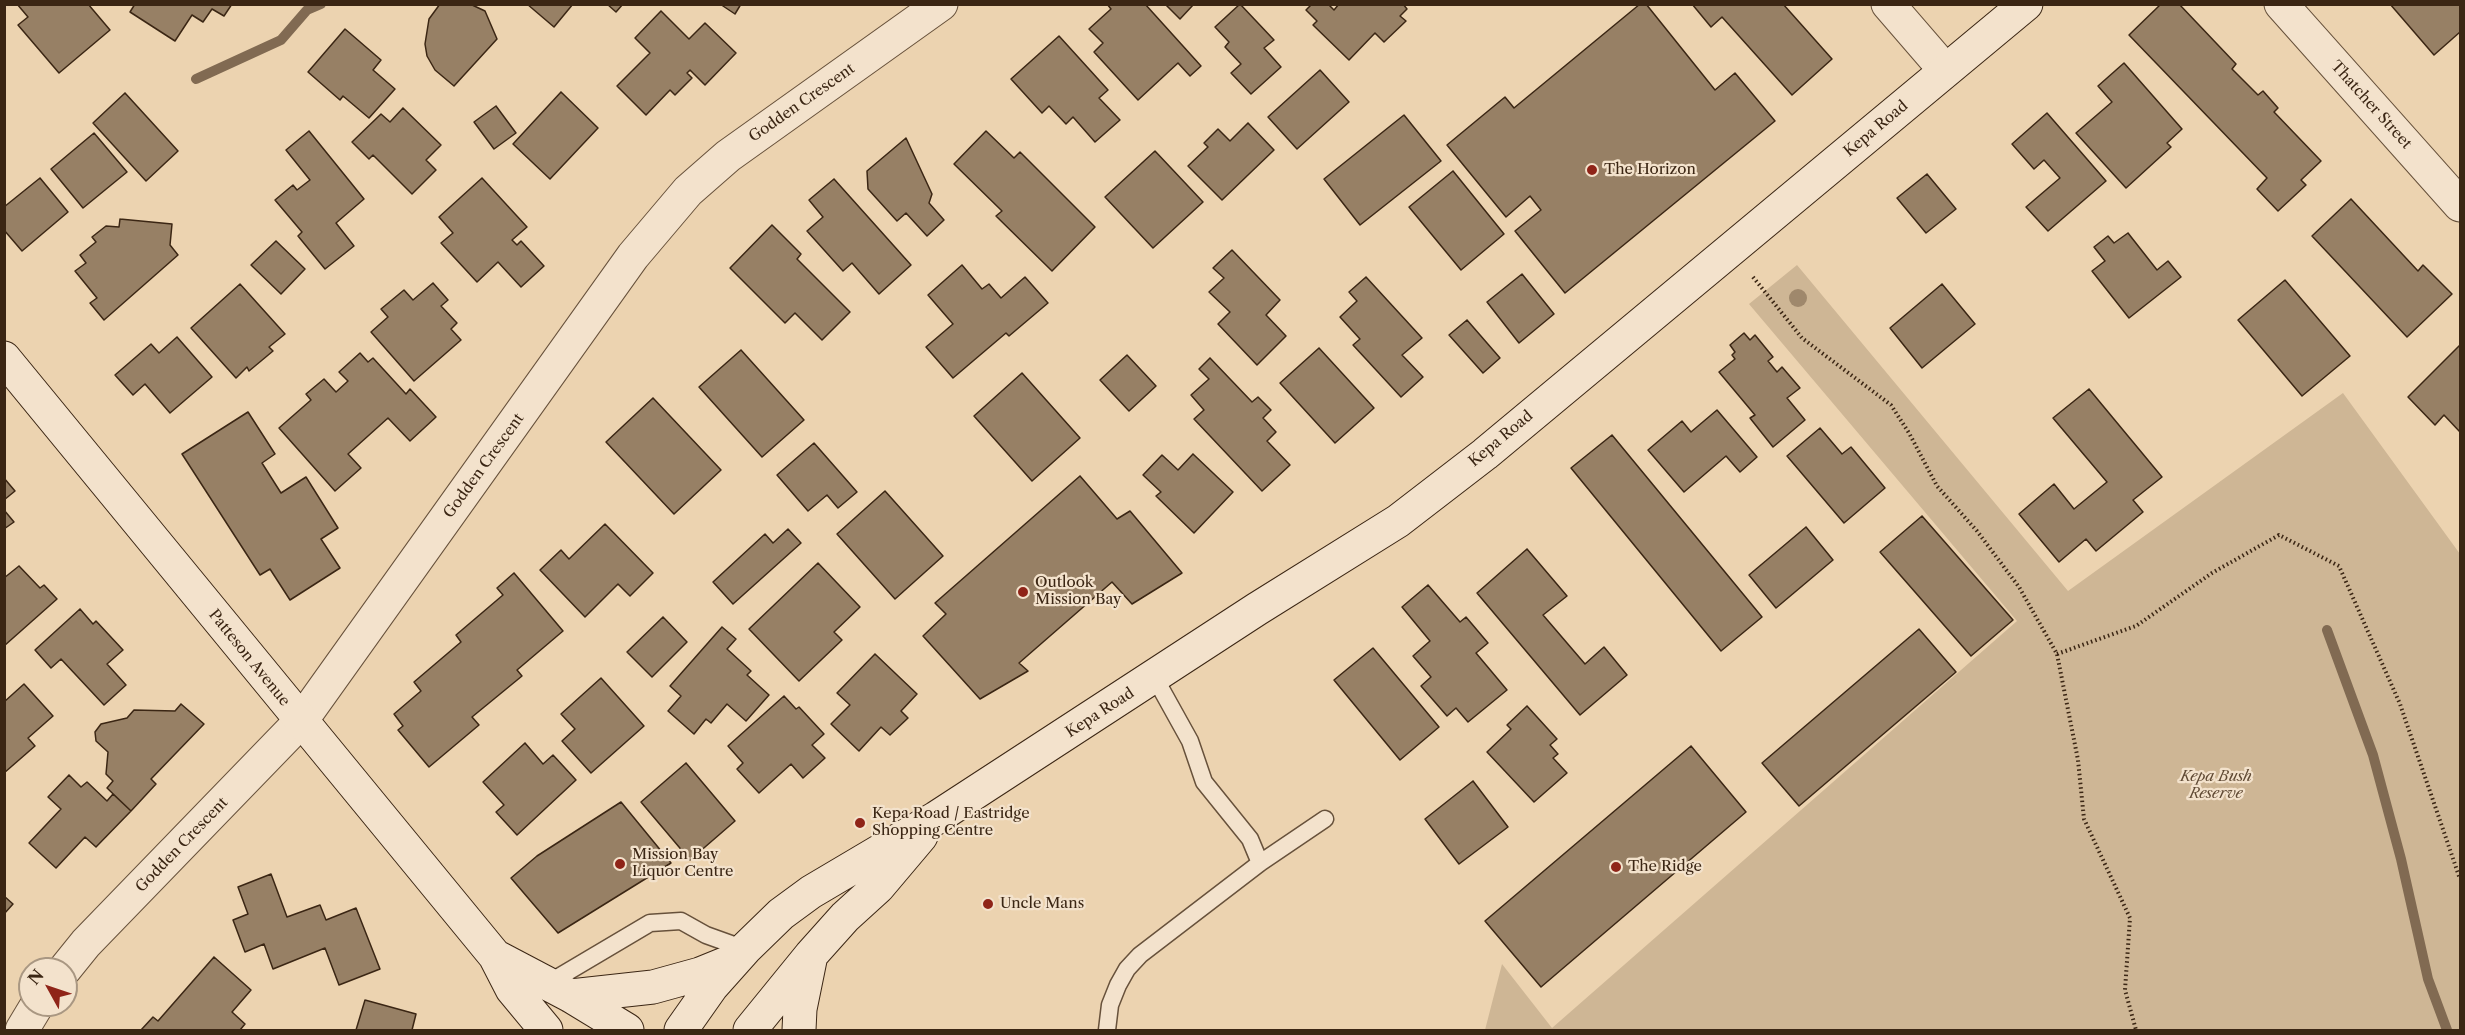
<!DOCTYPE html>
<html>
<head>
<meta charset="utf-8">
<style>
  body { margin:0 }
  #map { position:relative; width:2465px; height:1035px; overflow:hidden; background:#ecd3b0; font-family:"Libre Caslon Text",serif }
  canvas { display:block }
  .frame { position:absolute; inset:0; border:6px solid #3b2614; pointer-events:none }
  .north { position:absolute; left:18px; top:957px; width:60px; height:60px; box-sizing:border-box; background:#f3e2cc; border:2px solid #a99782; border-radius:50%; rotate:310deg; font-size:16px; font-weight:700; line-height:24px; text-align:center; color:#3b2614 }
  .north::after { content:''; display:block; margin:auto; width:21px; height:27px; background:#8f2418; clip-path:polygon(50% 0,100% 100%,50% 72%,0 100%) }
</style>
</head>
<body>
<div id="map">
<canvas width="2465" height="1035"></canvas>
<div class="frame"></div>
<div class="north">N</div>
</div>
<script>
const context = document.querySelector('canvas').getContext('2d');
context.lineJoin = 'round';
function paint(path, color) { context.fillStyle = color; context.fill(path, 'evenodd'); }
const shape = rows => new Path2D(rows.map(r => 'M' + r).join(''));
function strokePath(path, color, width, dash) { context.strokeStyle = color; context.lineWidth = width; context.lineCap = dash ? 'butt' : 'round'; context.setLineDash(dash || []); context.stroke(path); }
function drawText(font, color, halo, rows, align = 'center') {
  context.font = font + ' "Libre Caslon Text",serif'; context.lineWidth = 4.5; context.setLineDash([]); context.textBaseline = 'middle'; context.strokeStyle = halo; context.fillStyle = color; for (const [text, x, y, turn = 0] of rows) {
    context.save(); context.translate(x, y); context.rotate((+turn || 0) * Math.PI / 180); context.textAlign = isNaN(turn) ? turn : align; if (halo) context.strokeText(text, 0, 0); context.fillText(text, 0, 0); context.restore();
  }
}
paint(shape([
  [1797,265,2068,591,2343,393,2460,554,2460,1030,1485,1030,1502,964,1552,1028,2017,621,1749,304]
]), '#ceb695');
strokePath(shape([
  [196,79,281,40,307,10,321,4],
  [2327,630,2373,755,2401,859,2428,979,2447,1030]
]), '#816a52', 10);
const building = shape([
  [17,4,88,4,110,30,59,73,18,25,28,17,17,4],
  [135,4,232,4,224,16,212,9,203,22,192,15,175,41,130,12,135,4],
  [440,4,470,4,485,11,497,39,454,86,435,70,427,56,425,44,429,19,440,4],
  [527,4,573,4,554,27,527,4],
  [607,4,623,4,616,12,607,4],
  [720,4,741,4,735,14,720,4],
  [1107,4,1145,4,1201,66,1190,76,1178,63,1138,100,1094,52,1103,43,1089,29,1111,9,1107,4],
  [1165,4,1194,4,1180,19,1165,4],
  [1240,4,1274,40,1264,48,1281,67,1251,94,1231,73,1241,64,1225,47,1229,42,1215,27,1240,4],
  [1312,4,1328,4,1334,10,1339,4,1403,4,1407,9,1400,16,1406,21,1384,42,1375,33,1349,60,1313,25,1317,21,1306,10,1312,4],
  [1640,4,1646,4,1715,90,1735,73,1775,121,1565,293,1515,231,1541,210,1530,196,1506,217,1447,145,1505,97,1514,108,1640,4],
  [1692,4,1783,4,1832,59,1792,95,1722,17,1711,27,1692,4],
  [2161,4,2179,4,2236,64,2232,69,2258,95,2263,91,2278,108,2274,112,2321,161,2301,180,2306,185,2278,211,2257,189,2267,178,2129,35,2161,4],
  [2390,4,2460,4,2460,32,2434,55,2390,4],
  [661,11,689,39,705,23,736,53,705,85,690,70,687,73,692,78,675,95,670,90,646,115,617,86,650,53,635,38,661,11],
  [345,29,381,60,373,70,395,89,369,118,343,96,340,100,308,72,345,29],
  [1059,36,1108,90,1099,98,1120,120,1095,142,1073,117,1066,124,1049,106,1042,113,1011,79,1059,36],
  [2124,63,2182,129,2167,143,2171,147,2126,188,2076,133,2112,102,2098,86,2124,63],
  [1320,70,1349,102,1297,149,1268,117,1320,70],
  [561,92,598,128,550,179,513,144,561,92],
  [125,93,178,151,146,181,93,123,125,93],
  [496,106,516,133,494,149,474,122,496,106],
  [403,108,441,145,426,160,436,170,412,194,373,155,369,159,352,142,381,114,390,122,403,108],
  [2047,113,2106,181,2048,231,2026,207,2060,178,2044,160,2034,169,2012,144,2047,113],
  [1404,115,1441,161,1360,225,1324,179,1404,115],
  [1248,123,1274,150,1222,200,1188,166,1208,147,1204,143,1218,129,1230,141,1248,123],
  [309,131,364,199,336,223,354,246,325,269,298,236,302,232,275,200,293,185,297,190,310,180,286,150,309,131],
  [986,131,1014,158,1020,152,1095,227,1052,271,996,216,1002,211,954,164,986,131],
  [94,133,127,172,83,208,51,169,94,133],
  [906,138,932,194,929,203,944,220,927,236,906,213,897,221,868,189,867,171,906,138],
  [1155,151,1203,202,1153,248,1105,197,1155,151],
  [1453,171,1504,234,1461,270,1409,207,1453,171],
  [1927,174,1956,209,1926,233,1897,198,1927,174],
  [40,178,68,212,22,251,4,230,4,207,40,178],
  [482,178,527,227,512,240,517,245,521,241,544,266,521,287,498,262,477,282,441,243,453,233,439,217,482,178],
  [834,179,911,265,879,294,852,263,843,271,807,231,823,217,809,200,834,179],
  [2351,199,2418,271,2423,265,2452,294,2407,337,2312,236,2351,199],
  [120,219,172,224,170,245,178,255,104,320,90,303,97,298,75,271,86,263,80,255,96,242,92,237,106,226,119,227,120,219],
  [772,225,801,254,797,259,850,312,822,340,795,313,785,323,730,268,772,225],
  [2128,233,2157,270,2168,261,2181,277,2129,318,2092,271,2105,261,2094,247,2108,236,2114,243,2128,233],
  [276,241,305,269,281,294,251,265,276,241],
  [1232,250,1280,300,1266,315,1286,336,1257,365,1218,324,1230,312,1209,292,1224,278,1213,268,1232,250],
  [962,265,982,289,989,284,1001,298,1025,277,1048,303,1009,336,1006,333,953,378,926,347,953,324,928,295,962,265],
  [1522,274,1554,314,1519,343,1487,302,1522,274],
  [1366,277,1422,338,1402,355,1423,377,1401,397,1353,345,1360,339,1340,317,1357,301,1349,292,1366,277],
  [2285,280,2350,356,2302,396,2238,320,2285,280],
  [433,283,448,300,441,306,457,323,451,329,461,340,414,381,371,332,388,317,381,309,404,290,413,300,433,283],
  [240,284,285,334,269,347,273,351,249,371,247,367,236,378,191,328,240,284],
  [1942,284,1975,324,1922,368,1890,328,1942,284],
  [1467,320,1500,358,1483,373,1449,335,1467,320],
  [1744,333,1750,340,1755,335,1773,357,1768,361,1777,372,1782,367,1800,388,1787,398,1805,420,1773,447,1750,418,1755,415,1719,372,1735,359,1732,355,1735,352,1730,345,1744,333],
  [177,337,212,377,170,413,145,384,133,395,115,375,151,344,159,353,177,337],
  [2460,345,2460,432,2444,415,2435,425,2408,397,2460,345],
  [1319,348,1374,408,1335,443,1280,383,1319,348],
  [741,350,804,420,762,457,699,387,741,350],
  [360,353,368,362,373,358,406,394,410,389,436,417,410,441,388,418,348,454,361,468,335,491,279,428,311,400,306,394,324,379,336,392,348,381,339,372,360,353],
  [1127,355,1156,386,1129,411,1100,380,1127,355],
  [1210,358,1252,402,1258,397,1271,410,1263,418,1276,432,1267,441,1290,465,1262,491,1194,419,1204,410,1191,395,1209,379,1199,369,1210,358],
  [1022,373,1080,438,1032,481,974,416,1022,373],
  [2089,389,2162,477,2133,500,2143,512,2096,551,2086,539,2059,562,2019,514,2054,484,2074,509,2107,482,2053,418,2089,389],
  [653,398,721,470,674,514,606,442,653,398],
  [1717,410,1757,457,1740,472,1726,456,1684,492,1648,450,1682,421,1691,432,1717,410],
  [248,412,275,454,262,463,281,493,306,477,338,528,321,539,340,568,290,600,270,569,260,575,182,454,248,412],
  [1820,428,1842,454,1851,447,1885,488,1844,523,1787,456,1820,428],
  [1612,435,1762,617,1721,651,1571,468,1612,435],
  [814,443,857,492,838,508,827,495,808,511,777,475,814,443],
  [1193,454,1233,492,1194,533,1156,496,1161,492,1143,475,1162,455,1178,470,1193,454],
  [1080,476,1117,519,1130,511,1182,573,1132,604,1112,582,1019,663,1028,671,980,699,923,636,946,614,935,603,1080,476],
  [4,478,15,491,4,500,4,478],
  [885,491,943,556,895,599,837,534,885,491],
  [4,510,14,522,4,529,4,510],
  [1922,516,2013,620,1971,656,1880,552,1922,516],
  [605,524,653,573,630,596,618,584,585,617,540,570,561,550,569,559,605,524],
  [1806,527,1833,560,1776,608,1749,575,1806,527],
  [788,529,801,543,733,604,713,582,765,534,773,543,788,529],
  [1527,549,1567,596,1543,615,1585,664,1604,647,1627,675,1580,715,1477,593,1527,549],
  [818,563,860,607,834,632,842,640,799,681,749,629,818,563],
  [19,566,40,588,44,585,57,599,4,646,4,578,19,566],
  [514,573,563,631,517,670,522,676,472,717,479,725,429,767,398,730,403,726,394,714,421,691,414,682,461,642,456,635,503,595,497,588,514,573],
  [1428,585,1460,622,1466,617,1488,643,1476,653,1507,690,1468,722,1456,708,1447,716,1421,686,1431,677,1413,656,1430,641,1402,607,1428,585],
  [80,609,93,624,96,621,123,650,107,664,126,685,104,705,61,659,51,668,35,650,80,609],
  [663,617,687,642,652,677,627,652,663,617],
  [722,627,736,639,727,649,751,671,747,675,769,695,746,721,727,704,711,723,706,719,694,734,668,711,681,696,670,686,722,627],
  [1919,629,1956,672,1799,806,1762,763,1919,629],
  [1373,648,1439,727,1400,760,1334,680,1373,648],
  [875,654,917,694,901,711,908,718,890,735,881,727,859,751,831,724,850,705,837,693,875,654],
  [601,678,644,726,591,773,562,741,575,729,561,714,601,678],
  [24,684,53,716,28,738,35,746,4,773,4,702,24,684],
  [784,696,796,709,799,707,824,734,812,745,825,758,803,778,791,764,759,793,737,769,743,763,728,746,784,696],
  [181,704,204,724,151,779,156,784,131,811,107,788,113,781,106,774,108,752,96,741,95,732,101,724,127,718,134,710,175,711,181,704],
  [1527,706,1557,739,1550,745,1558,754,1553,758,1567,773,1534,802,1487,752,1511,729,1507,725,1527,706],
  [525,743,543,764,553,755,576,780,517,835,496,812,504,805,483,782,525,743],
  [1691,746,1746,812,1541,987,1485,921,1691,746],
  [686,763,735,821,690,860,641,802,686,763],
  [69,775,81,787,87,782,107,801,113,794,131,811,96,847,85,837,56,868,29,843,61,809,48,797,69,775],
  [1473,781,1508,827,1459,864,1425,819,1473,781],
  [621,802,671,863,558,933,511,878,537,856,621,802],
  [271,874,287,917,320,905,326,920,356,908,380,969,339,985,325,948,273,969,264,944,245,952,233,920,248,914,238,887,271,874],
  [4,896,13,904,4,914,4,896],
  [214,957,251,990,232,1012,245,1024,240,1030,141,1030,153,1017,158,1021,214,957],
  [365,1000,416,1014,412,1030,356,1030,365,1000]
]);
paint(building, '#978065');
strokePath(building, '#3b2614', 1.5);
const lane = shape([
  [1155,678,1190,741,1204,782,1250,839,1260,863],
  [547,984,650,923,681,921,706,935,745,949],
  [1107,1030,1110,1005,1118,985,1127,969,1140,955,1260,863,1325,819]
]);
const street = shape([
  [1888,4,1945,70],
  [2281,4,2460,205],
  [65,969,86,943,301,721,633,256,688,191,728,156,941,4],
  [22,1030,37,1005]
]);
const secondary = shape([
  [4,358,495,956,512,989,546,1030],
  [495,956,571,996,627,1030],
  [571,996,653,987,700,974,732,961],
  [681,1030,712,986,745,949,781,914,811,892,936,818,1257,609,1398,521,1485,454,2026,4],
  [750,1030,811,955,845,917,878,887,921,836],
  [799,1030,800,1009,810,960]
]);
strokePath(lane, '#67513b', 19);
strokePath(street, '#67513b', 35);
strokePath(secondary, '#3b2614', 35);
strokePath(shape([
  [1753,277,1802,338,1891,405,1909,433,1937,486,1977,531,2019,587,2057,654,2078,760,2084,819,2130,918,2125,990,2136,1030],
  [2057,654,2136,626,2212,573,2279,535,2339,566,2400,704,2460,879]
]), '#3b2614', 4, [1.5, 3]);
strokePath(lane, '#f3e2cc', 16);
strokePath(street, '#f3e2cc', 33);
strokePath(secondary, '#f3e2cc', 33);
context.fillStyle = '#9f886c';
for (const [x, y] of [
  [1798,298]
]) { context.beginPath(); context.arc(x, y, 9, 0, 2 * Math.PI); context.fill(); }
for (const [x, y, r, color] of [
  [1592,170,6,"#8f2418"],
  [1023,592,6,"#8f2418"],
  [860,823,6,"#8f2418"],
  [620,864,6,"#8f2418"],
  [1616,867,6,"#8f2418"],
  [988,904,6,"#8f2418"]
]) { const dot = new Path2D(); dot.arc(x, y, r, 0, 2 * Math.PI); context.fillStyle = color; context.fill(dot); strokePath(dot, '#f3e2cc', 2); }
drawText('15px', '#3b2614', '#f3e2cc', [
  ["Godden Crescent",802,103,-35],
  ["Thatcher Street",2371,105,48],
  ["Kepa Road",1876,129,-40],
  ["Kepa Road",1501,439,-40],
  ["Godden Crescent",484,466,-54],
  ["Patteson Avenue",249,658,51],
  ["Kepa Road",1100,713,-33],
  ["Godden Crescent",182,845,-46]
]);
drawText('15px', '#3b2614', '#f3e2cc', [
  ["The Horizon",1604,170],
  ["Outlook",1035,583],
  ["Mission Bay",1035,600],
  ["Kepa Road / Eastridge",872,814],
  ["Shopping Centre",872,831],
  ["Mission Bay",632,855],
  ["Liquor Centre",632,872],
  ["The Ridge",1628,867],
  ["Uncle Mans",1000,904]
], 'left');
drawText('italic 15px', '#604a34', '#f3e2cc', [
  ["Kepa Bush",2216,777],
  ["Reserve",2216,794]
]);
</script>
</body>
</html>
